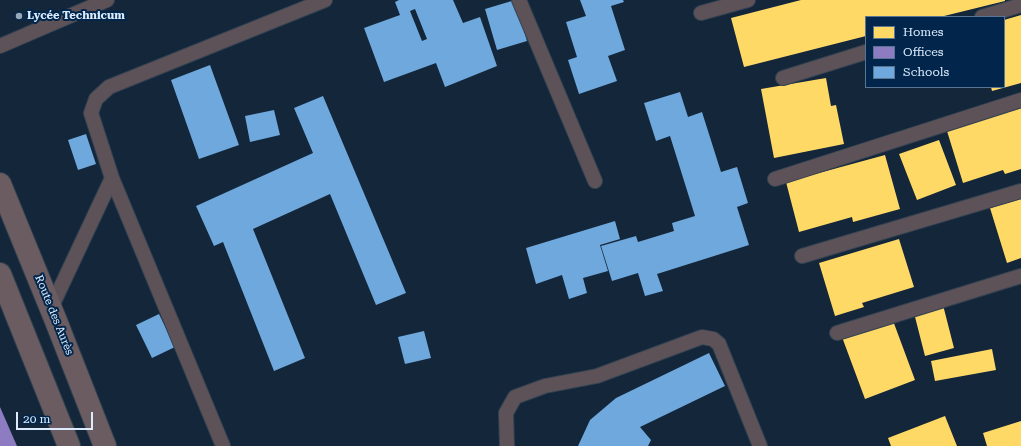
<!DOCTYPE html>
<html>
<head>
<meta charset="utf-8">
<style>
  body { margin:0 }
  #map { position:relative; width:1021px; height:446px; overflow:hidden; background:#13263a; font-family:"Roboto Serif",serif }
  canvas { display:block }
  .legend { position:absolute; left:865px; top:16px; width:140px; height:72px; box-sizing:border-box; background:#02264b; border:1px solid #597593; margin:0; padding:5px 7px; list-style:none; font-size:12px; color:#dcecfe }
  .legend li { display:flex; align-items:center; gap:8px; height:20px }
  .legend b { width:20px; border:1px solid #597593 }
  .scale { position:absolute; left:16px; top:412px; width:77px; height:18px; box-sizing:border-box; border:2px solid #dcecfe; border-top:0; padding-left:5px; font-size:12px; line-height:14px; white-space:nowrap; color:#dcecfe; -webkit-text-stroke:3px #02264b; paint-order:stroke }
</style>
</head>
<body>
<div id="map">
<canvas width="1021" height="446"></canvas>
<ul class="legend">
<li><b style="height:11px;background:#ffd966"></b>Homes</li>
<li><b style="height:11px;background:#8e7cc3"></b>Offices</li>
<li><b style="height:11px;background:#6fa8dc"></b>Schools</li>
</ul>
<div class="scale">20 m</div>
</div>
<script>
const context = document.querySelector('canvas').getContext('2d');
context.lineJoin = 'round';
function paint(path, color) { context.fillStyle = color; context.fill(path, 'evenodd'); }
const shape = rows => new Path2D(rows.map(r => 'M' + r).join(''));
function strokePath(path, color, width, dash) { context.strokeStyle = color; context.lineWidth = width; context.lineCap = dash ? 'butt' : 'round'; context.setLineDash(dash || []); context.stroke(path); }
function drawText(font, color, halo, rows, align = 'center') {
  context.font = font + ' "Roboto Serif",serif'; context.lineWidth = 4; context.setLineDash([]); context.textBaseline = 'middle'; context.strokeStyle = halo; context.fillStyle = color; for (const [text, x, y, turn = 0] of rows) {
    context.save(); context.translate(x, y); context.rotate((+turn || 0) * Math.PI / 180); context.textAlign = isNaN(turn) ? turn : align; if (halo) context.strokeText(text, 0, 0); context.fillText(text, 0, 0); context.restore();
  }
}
paint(shape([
  [801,0,1005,0,1005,1,940,17,866,17,866,36,744,67,731,18],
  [1021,15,1021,83,992,91,991,87,1004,87,1004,20],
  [826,78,831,106,836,105,844,144,774,158,761,89],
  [1021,108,1021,169,1005,174,1003,170,963,183,947,131],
  [939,140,956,185,917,200,899,154],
  [885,155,900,209,853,222,852,217,799,232,786,182],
  [1021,199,1021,258,1007,263,990,208],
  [899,239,914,287,862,303,864,307,835,316,819,263],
  [943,305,954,348,925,356,914,313],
  [892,318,915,380,865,399,842,337],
  [992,349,996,370,935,381,931,361],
  [945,416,957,446,891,446,888,438],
  [1021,421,1021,446,987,446,983,433]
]), '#ffd966');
paint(shape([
  [0,407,17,446,0,446]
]), '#8e7cc3');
paint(shape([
  [399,0,453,0,463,23,480,17,497,66,445,87,436,63,384,82,364,28,400,15,395,2],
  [415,9,427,39,422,41,410,11],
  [515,0,527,41,497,50,485,9],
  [580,0,623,0,624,2,611,6,625,50,608,56,617,81,579,94,568,60,577,57,566,22,586,16],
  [210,65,239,145,199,159,171,80],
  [680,92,688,117,702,112,721,172,737,167,748,203,737,207,749,245,657,274,663,291,645,296,638,273,612,281,601,246,636,236,638,242,674,231,672,223,695,216,670,136,656,141,644,103],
  [323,96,406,293,376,305,330,194,253,229,305,358,274,371,223,242,214,246,196,206,313,153,294,108],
  [274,110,280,135,250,142,245,116],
  [86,134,96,164,78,170,68,140],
  [615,221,620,239,600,245,608,271,583,278,587,293,569,299,562,275,536,284,526,248],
  [159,314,175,347,152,358,136,325],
  [424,331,431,358,405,364,398,337],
  [709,353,725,386,640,427,651,440,648,446,578,446,590,420,616,398]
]), '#6fa8dc');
const lane = shape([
  [519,0,595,181],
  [701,13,748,0],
  [982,17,1021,5],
  [0,46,107,0],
  [783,78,866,52],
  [775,179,1021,100],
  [802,256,1021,191],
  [51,308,112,178],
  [837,333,1021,276],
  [223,446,112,178,91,113,96,99,109,87,325,0],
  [507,446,506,413,515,397,545,386,597,376,702,337,713,339,719,344,760,446]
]);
const secondary = shape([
  [0,184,56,321,105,446],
  [0,274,69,446]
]);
strokePath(lane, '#334252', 16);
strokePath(secondary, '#334252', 24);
strokePath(lane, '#5d5257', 14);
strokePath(secondary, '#6a5c61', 22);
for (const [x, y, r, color] of [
  [19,16,4,"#96a7b9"]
]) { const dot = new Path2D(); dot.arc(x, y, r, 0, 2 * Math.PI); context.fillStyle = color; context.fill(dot); strokePath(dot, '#02264b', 1.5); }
drawText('bold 11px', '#dcecfe', '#02264b', [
  ["Lycée Technicum",27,16]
], 'left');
drawText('11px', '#dcecfe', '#02264b', [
  ["Route des Aurès",54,315,68]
]);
</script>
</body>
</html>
